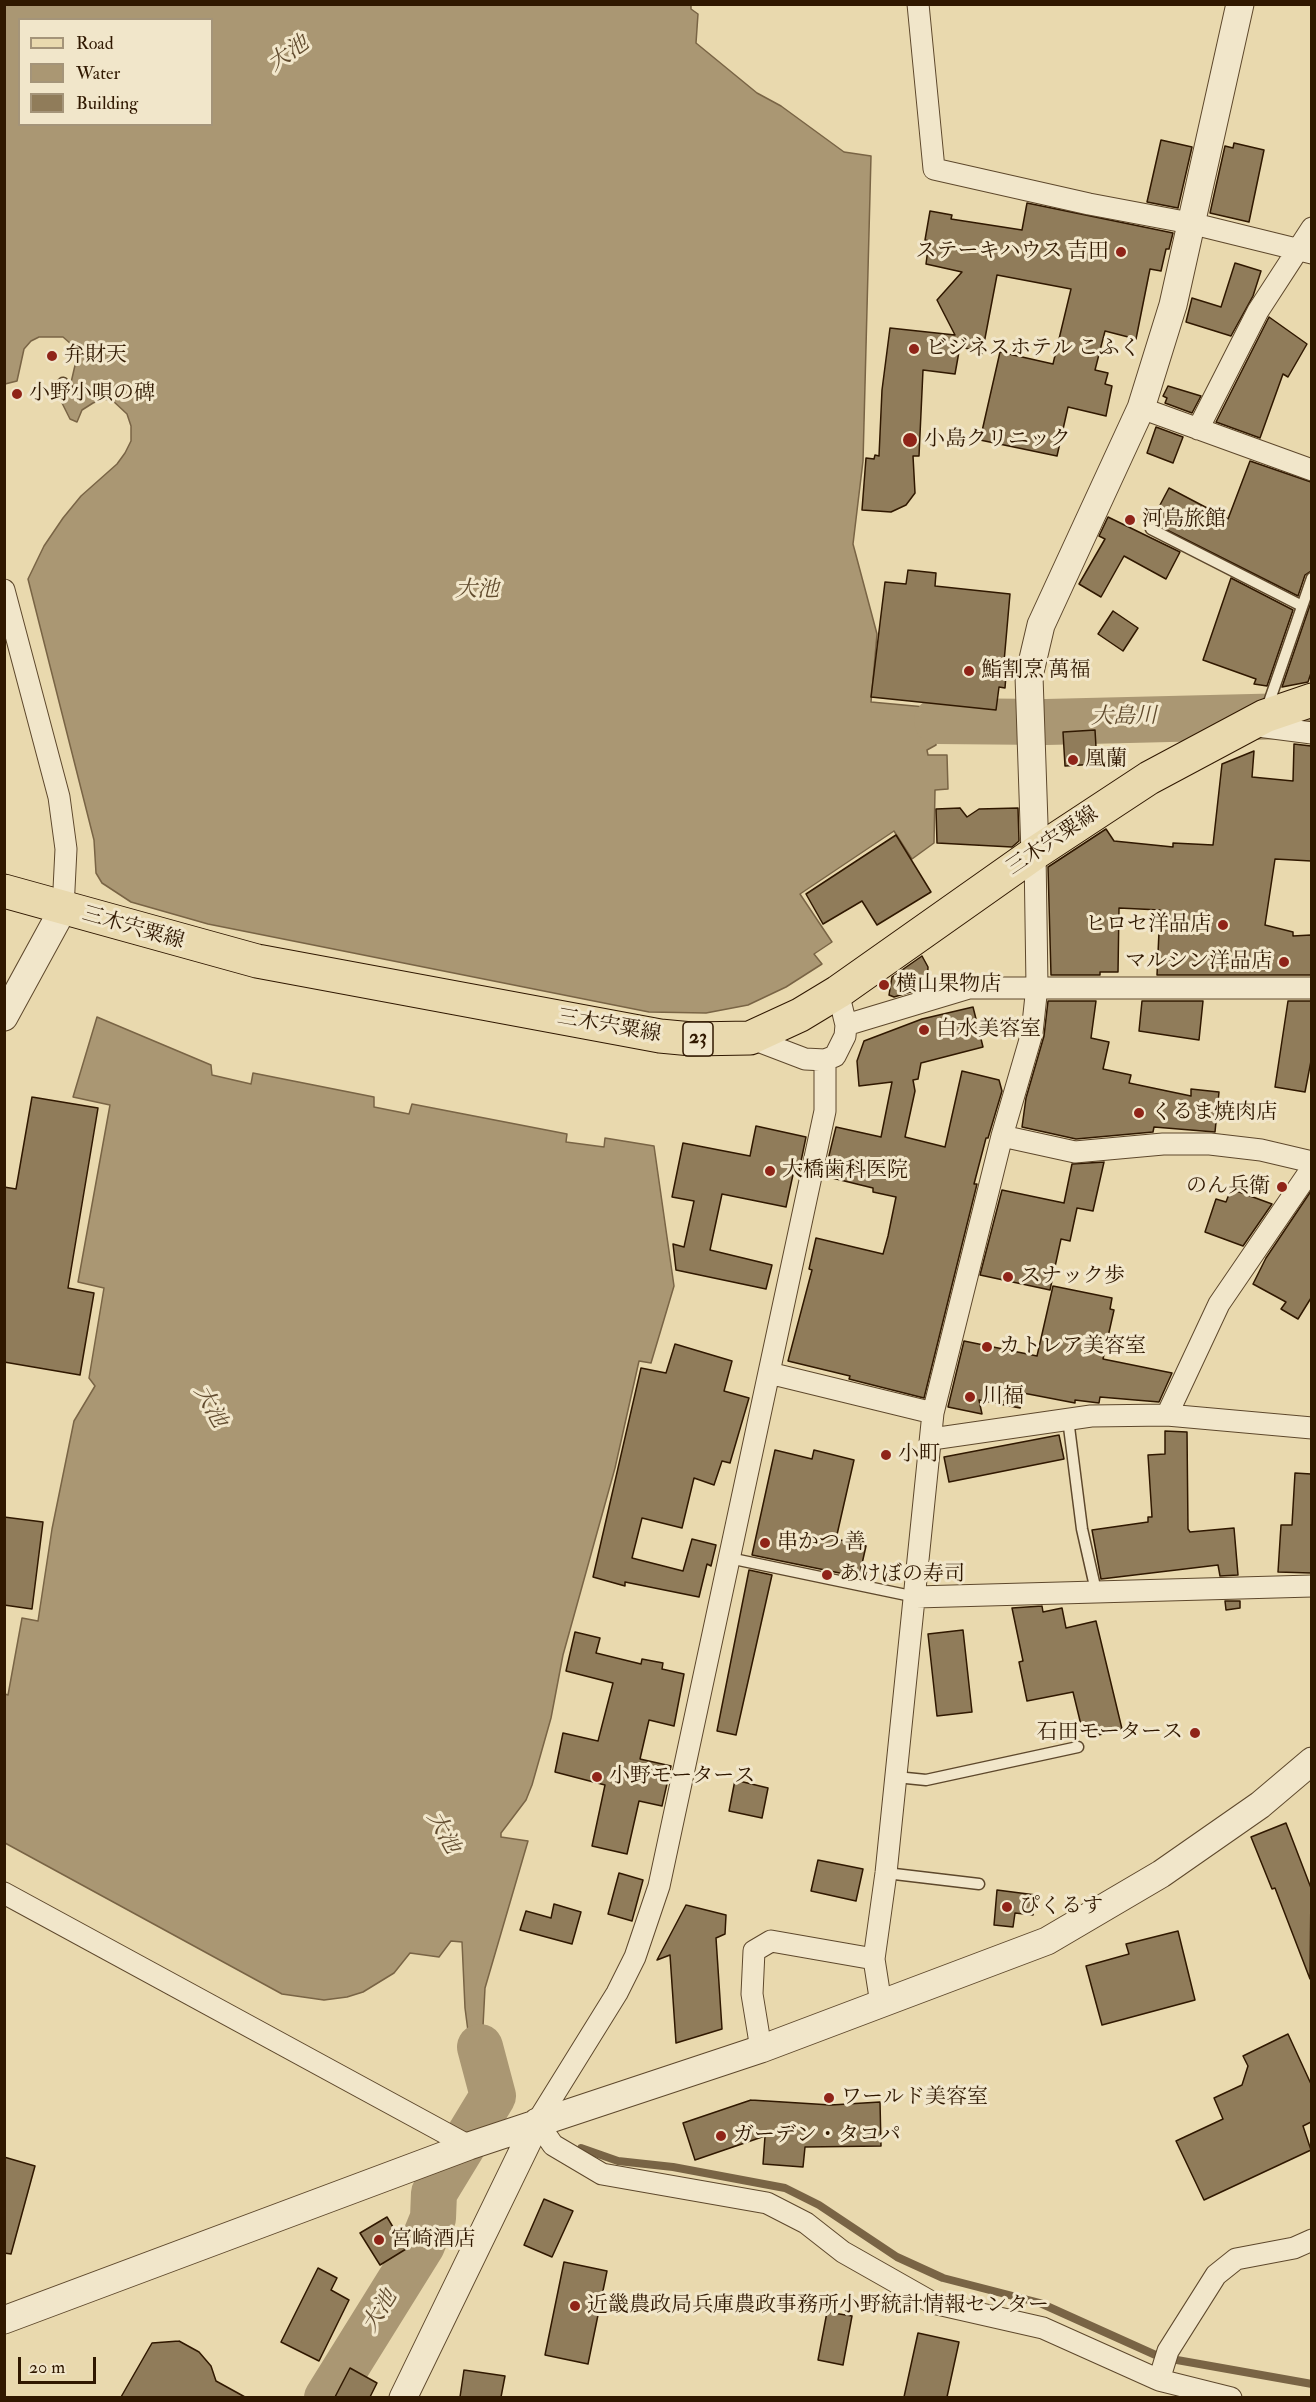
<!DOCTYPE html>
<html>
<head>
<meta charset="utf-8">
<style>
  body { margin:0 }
  #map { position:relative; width:1316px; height:2402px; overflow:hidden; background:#e9d9ae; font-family:"IM FELL Double Pica",serif }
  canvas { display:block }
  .frame { position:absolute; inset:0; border:6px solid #301800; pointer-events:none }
  .legend { position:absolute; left:18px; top:18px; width:195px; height:108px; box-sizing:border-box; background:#f1e6ca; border:2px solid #a49479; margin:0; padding:8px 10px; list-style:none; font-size:18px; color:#301800 }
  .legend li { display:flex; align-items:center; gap:12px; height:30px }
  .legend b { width:30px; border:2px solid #a49479 }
  .scale { position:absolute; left:18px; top:2357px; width:78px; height:27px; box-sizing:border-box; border:3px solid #301800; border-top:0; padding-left:8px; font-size:18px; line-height:21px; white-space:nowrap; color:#301800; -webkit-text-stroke:4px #f1e6ca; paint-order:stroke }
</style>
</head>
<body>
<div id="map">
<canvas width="1316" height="2402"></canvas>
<div class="frame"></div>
<ul class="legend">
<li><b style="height:8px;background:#e9d9ae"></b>Road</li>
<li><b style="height:16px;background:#aa9773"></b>Water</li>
<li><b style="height:16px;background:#907c5a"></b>Building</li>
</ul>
<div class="scale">20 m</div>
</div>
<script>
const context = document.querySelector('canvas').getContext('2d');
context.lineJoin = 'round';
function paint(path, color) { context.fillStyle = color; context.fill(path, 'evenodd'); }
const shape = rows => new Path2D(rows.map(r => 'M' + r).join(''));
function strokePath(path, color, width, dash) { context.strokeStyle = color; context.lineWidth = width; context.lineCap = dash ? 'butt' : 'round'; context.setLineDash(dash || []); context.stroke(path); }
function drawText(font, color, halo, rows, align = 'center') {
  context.font = font + ' "IM FELL Double Pica","Noto Serif JP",serif'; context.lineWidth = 6; context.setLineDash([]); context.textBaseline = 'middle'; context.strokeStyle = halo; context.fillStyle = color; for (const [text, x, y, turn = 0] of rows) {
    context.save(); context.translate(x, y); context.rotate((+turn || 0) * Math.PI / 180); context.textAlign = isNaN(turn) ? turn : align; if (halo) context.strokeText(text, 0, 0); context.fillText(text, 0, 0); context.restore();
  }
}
const water = shape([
  [4,5,691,5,691,9,698,14,696,43,757,93,781,106,844,152,871,156,863,461,853,544,877,634,871,702,936,708,936,745,927,750,928,755,947,755,948,789,935,790,934,843,912,859,894,831,800,894,832,942,814,954,822,964,786,987,748,1005,706,1013,649,1012,208,924,131,902,102,883,96,873,94,840,28,579,44,546,63,518,81,496,117,464,125,453,131,441,131,426,127,414,112,400,102,399,93,403,82,410,77,422,70,419,62,403,70,387,76,361,71,344,63,337,39,337,31,341,24,349,17,381,5,384,4,5],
  [20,20,212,20,212,124,20,124,20,20],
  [97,1017,211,1065,212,1075,251,1084,253,1073,374,1097,374,1107,409,1114,412,1104,567,1134,566,1142,604,1147,605,1138,654,1146,674,1286,651,1363,639,1361,615,1468,563,1655,551,1718,532,1785,526,1800,501,1833,501,1837,528,1841,485,1988,483,2026,486,2042,504,2101,491,2111,487,2108,472,2062,465,2008,462,1942,451,1941,439,1957,410,1953,394,1973,363,1992,347,1997,324,2000,282,1994,5,1843,5,1694,8,1695,22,1618,38,1621,52,1529,74,1421,95,1386,89,1378,104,1288,78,1282,110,1105,73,1097,97,1017]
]);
paint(water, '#aa9773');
strokePath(water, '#796445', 1.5);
strokePath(shape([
  [581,2148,618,2161,673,2167,785,2188,819,2205,897,2257,943,2278,1040,2303,1160,2357,1312,2384]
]), '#796445', 8);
strokePath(shape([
  [937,721,1046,722,1293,716],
  [327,2398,422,2245,433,2218,434,2193,493,2096,480,2047]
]), '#aa9773', 46);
const building = shape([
  [1161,140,1192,147,1178,208,1147,202,1161,140],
  [1234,143,1264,150,1249,222,1210,213,1225,146,1233,148,1234,143],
  [1027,203,1173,233,1169,249,1166,249,1161,271,1150,269,1136,339,1105,331,1095,370,1108,373,1105,384,1112,386,1106,416,1068,407,1057,456,980,440,1000,352,1053,364,1071,289,997,275,982,354,960,346,955,374,923,370,919,456,913,456,915,493,906,505,891,512,862,510,866,458,874,459,875,455,879,456,882,390,890,328,955,335,937,300,962,272,926,264,929,241,925,240,930,211,952,215,951,219,1022,230,1027,203],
  [1235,263,1261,271,1253,296,1231,336,1186,322,1192,298,1221,307,1235,263],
  [1269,317,1307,344,1288,377,1283,374,1260,438,1216,422,1269,317],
  [1168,386,1201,396,1192,413,1165,403,1167,398,1163,396,1168,386],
  [1156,427,1183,437,1173,463,1147,453,1156,427],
  [1250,461,1311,482,1311,571,1305,575,1298,596,1151,522,1169,488,1228,519,1250,461],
  [1108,517,1180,552,1166,579,1124,556,1101,597,1079,584,1105,539,1099,536,1108,517],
  [908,570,936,573,935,586,1010,594,1004,662,1007,663,1005,688,999,687,996,710,871,697,885,582,906,584,908,570],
  [1231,578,1293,610,1267,686,1254,684,1256,679,1203,660,1231,578],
  [1311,602,1311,673,1308,682,1282,687,1311,602],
  [1113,611,1138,628,1123,651,1098,634,1113,611],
  [1095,730,1097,764,1065,766,1063,732,1095,730],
  [1294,744,1311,746,1311,861,1275,859,1265,925,1293,932,1293,936,1311,935,1311,975,1157,975,1160,910,1119,908,1118,972,1100,972,1100,975,1051,975,1048,867,1106,829,1114,841,1173,847,1173,843,1213,845,1222,764,1254,751,1252,777,1293,781,1294,744],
  [960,808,967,817,979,809,1018,808,1019,841,1012,847,937,843,936,809,960,808],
  [896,835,931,892,877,925,862,901,823,924,806,894,896,835],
  [922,956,928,967,927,987,894,997,889,995,892,977,922,956],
  [1048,1001,1096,1001,1091,1038,1109,1042,1103,1069,1131,1075,1129,1083,1191,1096,1191,1089,1219,1092,1215,1132,1154,1127,1153,1132,1076,1139,1022,1127,1026,1098,1044,1036,1048,1001],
  [1142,1001,1203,1001,1199,1040,1139,1031,1142,1001],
  [1288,1001,1311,1001,1311,1061,1305,1092,1275,1087,1288,1001],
  [973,1007,983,1047,921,1063,918,1079,913,1080,915,1091,905,1137,945,1147,962,1071,999,1080,1002,1091,988,1138,986,1138,974,1184,977,1184,924,1398,849,1379,850,1376,788,1361,812,1270,809,1269,816,1238,883,1254,888,1236,896,1197,873,1192,873,1188,824,1176,836,1127,881,1137,892,1082,859,1086,857,1061,864,1041,922,1019,973,1007],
  [32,1097,98,1108,68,1288,94,1293,80,1375,4,1362,4,1187,16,1189,32,1097],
  [756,1126,806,1137,799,1171,794,1170,786,1207,722,1194,710,1250,772,1265,766,1289,676,1270,673,1244,684,1247,694,1201,672,1197,683,1143,750,1156,756,1126],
  [1104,1162,1093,1211,1077,1208,1070,1241,1061,1239,1050,1290,980,1275,1002,1190,1064,1203,1072,1164,1104,1162],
  [1231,1189,1272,1204,1243,1246,1205,1232,1216,1199,1226,1202,1231,1189],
  [1311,1191,1311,1298,1298,1319,1281,1309,1286,1302,1253,1284,1266,1258,1311,1191],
  [1053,1286,1112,1298,1110,1309,1114,1310,1103,1359,1172,1373,1159,1402,1100,1397,1099,1403,1075,1400,1075,1403,1023,1393,1020,1408,979,1400,982,1414,948,1407,964,1341,1037,1356,1053,1286],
  [675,1344,732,1361,724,1391,749,1398,730,1463,722,1461,714,1485,694,1478,682,1528,642,1518,632,1558,683,1571,692,1539,716,1545,711,1566,707,1564,699,1597,625,1582,625,1586,593,1577,641,1368,666,1373,675,1344],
  [1165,1431,1187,1432,1188,1529,1190,1532,1234,1528,1238,1575,1220,1576,1218,1565,1101,1579,1092,1530,1148,1522,1148,1517,1152,1517,1148,1455,1165,1454,1165,1431],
  [1059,1435,1064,1459,949,1482,944,1457,1059,1435],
  [775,1450,812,1459,814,1450,854,1460,836,1539,866,1546,859,1577,752,1555,775,1450],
  [1295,1473,1311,1474,1311,1573,1278,1572,1281,1525,1292,1525,1295,1473],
  [4,1517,43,1522,32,1609,4,1605,4,1517],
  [749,1570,772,1575,736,1735,717,1731,749,1570],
  [1225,1601,1240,1601,1240,1608,1226,1610,1225,1601],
  [1042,1606,1043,1612,1062,1608,1066,1628,1096,1621,1122,1729,1091,1737,1089,1727,1082,1729,1073,1692,1027,1701,1019,1662,1023,1661,1012,1608,1042,1606],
  [963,1630,972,1712,937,1716,928,1634,963,1630],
  [575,1632,600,1638,596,1653,641,1664,642,1659,663,1663,662,1669,684,1674,674,1726,649,1720,640,1759,671,1766,662,1806,639,1801,627,1854,592,1846,605,1785,555,1772,563,1733,598,1741,613,1683,566,1671,575,1632],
  [735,1780,768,1788,762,1818,729,1811,735,1780],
  [1286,1823,1311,1888,1310,1979,1275,1888,1272,1889,1251,1837,1286,1823],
  [818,1860,863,1869,856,1901,811,1891,818,1860],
  [619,1873,643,1880,632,1921,608,1914,619,1873],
  [997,1890,1036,1895,1033,1915,1015,1913,1013,1927,994,1925,997,1890],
  [554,1904,581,1912,572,1944,520,1930,526,1911,551,1918,554,1904],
  [686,1905,726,1915,725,1934,716,1938,722,2029,676,2043,670,1955,657,1960,686,1905],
  [1178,1931,1195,2000,1102,2025,1086,1966,1129,1954,1126,1944,1178,1931],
  [1288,2034,1311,2084,1311,2122,1303,2126,1311,2150,1204,2200,1176,2141,1223,2119,1214,2098,1242,2085,1248,2066,1243,2056,1288,2034],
  [751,2100,831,2105,880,2102,881,2146,805,2147,803,2167,763,2164,765,2136,695,2160,683,2123,751,2100],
  [4,2157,35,2166,11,2254,4,2253,4,2157],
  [544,2199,573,2211,552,2257,524,2245,544,2199],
  [387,2217,406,2249,380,2265,360,2233,387,2217],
  [564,2262,607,2271,588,2364,545,2355,564,2262],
  [318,2268,337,2278,331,2290,349,2300,319,2361,281,2342,318,2268],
  [827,2312,852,2316,843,2365,818,2360,827,2312],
  [918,2333,959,2342,947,2397,904,2397,918,2333],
  [179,2341,199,2352,211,2366,216,2381,245,2397,121,2397,152,2343,179,2341],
  [350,2368,377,2383,370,2397,335,2397,350,2368],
  [464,2370,505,2376,501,2397,460,2397,464,2370]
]);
paint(building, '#907c5a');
strokePath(building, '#301800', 1.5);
const service = shape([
  [63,383,67,388],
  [1151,529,1302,606],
  [1267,708,1312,578],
  [1068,1419,1082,1529,1096,1591],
  [729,1558,916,1597],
  [896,1777,926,1780,1078,1747],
  [886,1873,979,1884]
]);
const minor = shape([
  [918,4,934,169,1089,204,1190,223,1312,253],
  [1141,408,1312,470],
  [1198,429,1258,311,1312,228],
  [4,590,59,797,66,849,63,909],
  [1250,725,1312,733],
  [838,992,846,1025,845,1036,835,1056,825,1060,825,1111,659,1886,635,1957,617,1993,537,2122,553,2145,602,2174,767,2203,806,2223,843,2252,933,2303,1043,2328,1159,2380,1231,2398],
  [846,1025,969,988,1312,988],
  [750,1038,805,1059,825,1060],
  [1002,1136,1075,1152,1163,1144,1210,1144,1261,1150,1312,1162],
  [769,1373,933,1413],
  [1167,1415,1219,1304,1312,1168],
  [932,1439,1091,1416,1167,1415,1312,1428],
  [916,1597,1312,1586],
  [4,1893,469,2146],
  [881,2004,874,1959,886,1873,933,1413,1002,1136,1032,1033,1037,986,1035,853],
  [761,2049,752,1994,754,1951,771,1941,874,1959],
  [1159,2380,1168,2351,1216,2275,1236,2259,1294,2248,1312,2240]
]);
const tertiary = shape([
  [1035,853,1029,676,1041,625,1141,408,1173,305,1240,4],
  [4,1017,63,909],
  [4,2320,469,2146,761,2049,1047,1941,1161,1874,1260,1805,1312,1761],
  [403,2398,537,2122]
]);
const primary = shape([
  [4,891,257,961,660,1036,692,1039,750,1038,800,1015,838,992,1035,853,1149,778,1265,716,1312,700]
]);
strokePath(service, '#5e482c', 13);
strokePath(minor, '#5e482c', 23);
strokePath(tertiary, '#5e482c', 29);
strokePath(primary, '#301800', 35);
strokePath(service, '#f1e6ca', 10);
strokePath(minor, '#f1e6ca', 21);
strokePath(tertiary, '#f1e6ca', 27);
strokePath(primary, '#e9d9ae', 33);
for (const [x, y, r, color] of [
  [1121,252,6,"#8f2418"],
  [914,349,6,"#8f2418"],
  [52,356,6,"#8f2418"],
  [17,394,6,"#8f2418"],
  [910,440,8,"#8f2418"],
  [1130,520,6,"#8f2418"],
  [969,671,6,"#8f2418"],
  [1073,760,6,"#8f2418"],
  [1223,925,6,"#8f2418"],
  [1284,962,6,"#8f2418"],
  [884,985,6,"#8f2418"],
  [924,1030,6,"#8f2418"],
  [1139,1113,6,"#8f2418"],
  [770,1171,6,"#8f2418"],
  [1282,1187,6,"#8f2418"],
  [1008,1277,6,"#8f2418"],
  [987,1347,6,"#8f2418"],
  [970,1397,6,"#8f2418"],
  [886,1455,6,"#8f2418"],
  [765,1543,6,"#8f2418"],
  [827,1575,6,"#8f2418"],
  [1195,1733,6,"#8f2418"],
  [597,1777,6,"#8f2418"],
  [1007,1907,6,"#8f2418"],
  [829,2098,6,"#8f2418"],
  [721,2136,6,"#8f2418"],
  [379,2240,6,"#8f2418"],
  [575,2306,6,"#8f2418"]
]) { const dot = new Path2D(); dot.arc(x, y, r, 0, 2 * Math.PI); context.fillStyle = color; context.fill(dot); strokePath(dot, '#f1e6ca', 2); }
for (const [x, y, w] of [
  [698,1039,30]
]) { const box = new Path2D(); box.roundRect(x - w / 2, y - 17, w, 34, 4.5); context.fillStyle = '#f1e6ca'; context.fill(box); strokePath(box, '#301800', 1.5); }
drawText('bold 20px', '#301800', null, [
  ["23",698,1039]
]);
drawText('21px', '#301800', '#f1e6ca', [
  ["ステーキハウス 吉田",1109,252,"right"],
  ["ビジネスホテル こふく",926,349],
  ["弁財天",64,356],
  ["小野小唄の碑",29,394],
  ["小島クリニック",924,440],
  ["河島旅館",1142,520],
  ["鮨割烹 萬福",981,671],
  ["凰蘭",1085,760],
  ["ヒロセ洋品店",1211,925,"right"],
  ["マルシン洋品店",1272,962,"right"],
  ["横山果物店",896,985],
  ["白水美容室",936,1030],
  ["くるま焼肉店",1151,1113],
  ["大橋歯科医院",782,1171],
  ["のん兵衛",1270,1187,"right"],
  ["スナック歩",1020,1277],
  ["カトレア美容室",999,1347],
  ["川福",982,1397],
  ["小町",898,1455],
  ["串かつ 善",777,1543],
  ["あけぼの寿司",839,1575],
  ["石田モータース",1183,1733,"right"],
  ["小野モータース",609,1777],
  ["ぴくるす",1019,1907],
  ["ワールド美容室",841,2098],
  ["ガーデン・タコパ",733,2136],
  ["宮崎酒店",391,2240],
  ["近畿農政局兵庫農政事務所小野統計情報センター",587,2306]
], 'left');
drawText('21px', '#301800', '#f1e6ca', [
  ["三木宍粟線",1053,842,-34],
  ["三木宍粟線",133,929,16],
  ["三木宍粟線",609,1027,10]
]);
drawText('italic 22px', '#614b2e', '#f1e6ca', [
  ["大池",289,55,-35],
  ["大池",477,591],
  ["大島川",1124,718,-1],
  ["大池",209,1407,61],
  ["大池",442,1833,61],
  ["大池",381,2312,-58]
]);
</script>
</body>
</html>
